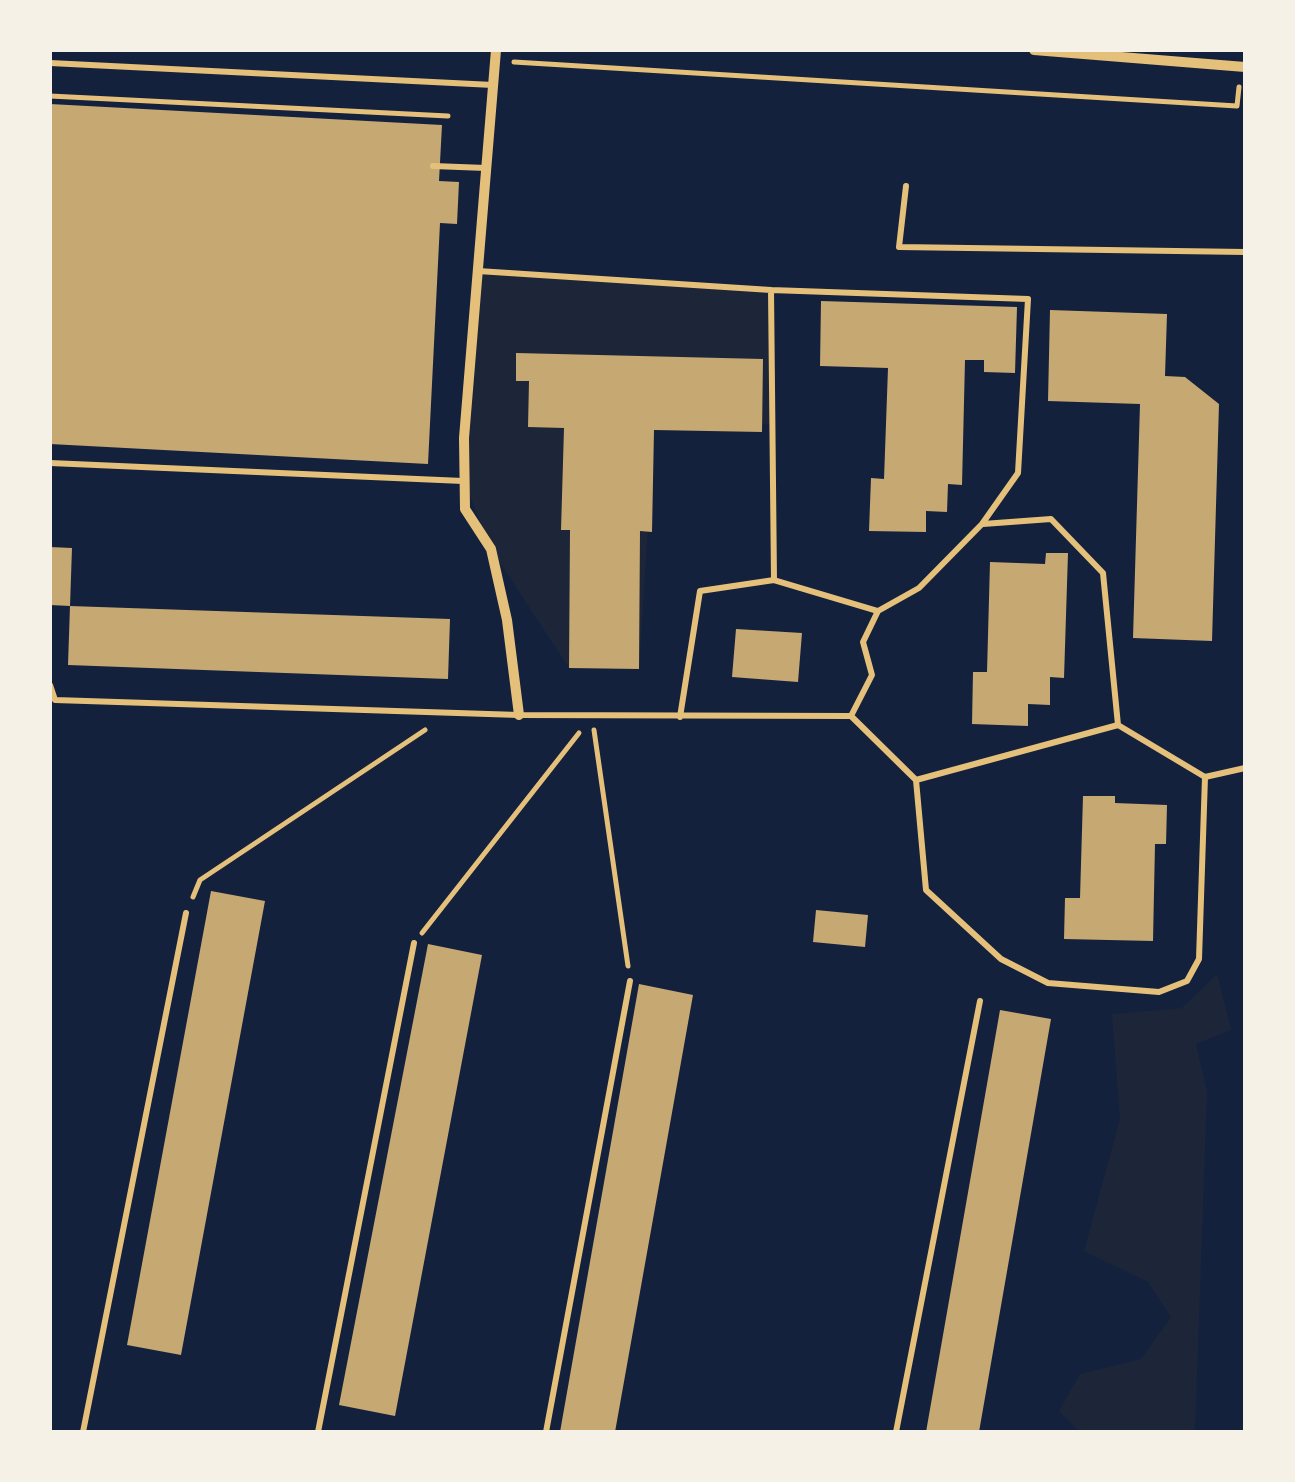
<!DOCTYPE html>
<html>
<head>
<meta charset="utf-8">
<style>
  body { margin:0 }
  #map { position:relative; width:1295px; height:1482px; overflow:hidden; background:#14213d; font-family:Inter,sans-serif }
  canvas { display:block }
  .frame { position:absolute; inset:0; border:52px solid #f6f1e7; pointer-events:none }
</style>
</head>
<body>
<div id="map">
<canvas width="1295" height="1482"></canvas>
<div class="frame"></div>
</div>
<script>
const context = document.querySelector('canvas').getContext('2d');
context.lineJoin = 'round';
function paint(path, color) { context.fillStyle = color; context.fill(path, 'evenodd'); }
const shape = rows => new Path2D(rows.map(r => 'M' + r).join(''));
function strokePath(path, color, width, dash) { context.strokeStyle = color; context.lineWidth = width; context.lineCap = dash ? 'butt' : 'round'; context.setLineDash(dash || []); context.stroke(path); }
paint(shape([
  [478,271,771,290,773,424,654,430,639,669,569,668,491,549,464,481],
  [1217,974,1231,1030,1196,1044,1207,1092,1195,1432,1080,1432,1059,1411,1080,1374,1141,1359,1171,1317,1148,1282,1084,1251,1120,1119,1112,1014,1182,1008]
]), '#1d2539');
paint(shape([
  [50,104,442,125,439,181,459,182,457,224,440,223,428,464,50,444],
  [821,301,1017,307,1015,373,984,372,984,360,965,360,962,485,948,484,947,512,926,511,926,532,869,531,871,478,884,479,888,368,820,366],
  [1050,310,1167,314,1165,376,1185,377,1219,404,1212,641,1133,638,1140,404,1048,401],
  [516,353,763,359,762,432,654,430,652,532,640,531,639,669,569,668,570,530,561,530,564,428,528,427,529,381,516,381],
  [50,547,72,548,70,606,450,619,448,679,68,665,70,606,50,605],
  [1046,553,1068,553,1064,678,1050,677,1050,705,1028,704,1028,726,972,724,973,672,987,672,990,562,1045,564],
  [736,629,802,633,798,682,732,677],
  [1083,796,1115,796,1115,803,1167,805,1166,844,1155,844,1153,941,1064,939,1065,898,1080,898],
  [211,891,265,901,181,1355,127,1345],
  [816,910,868,915,865,947,813,942],
  [428,944,482,955,395,1416,339,1405],
  [639,984,693,995,615,1432,560,1432],
  [1000,1010,1051,1019,979,1432,926,1432]
]), '#c6a872');
strokePath(shape([
  [514,62,1237,106,1239,87],
  [50,96,448,116],
  [594,730,628,966],
  [193,897,200,880,425,730],
  [422,933,579,733]
]), '#e5c07b', 5);
strokePath(shape([
  [50,63,493,85],
  [433,166,486,168],
  [906,186,899,247,1245,252],
  [478,271,771,290,774,580],
  [771,290,1028,299,1018,473,982,524,919,588,878,611],
  [50,463,463,481],
  [983,524,1051,519,1103,573,1118,725],
  [50,685,55,700,519,715,851,716,916,780,1118,725,1205,777,1245,768],
  [680,717,700,591,774,580,878,611,863,642,872,675,851,716],
  [916,780,926,890,1001,959,1048,983,1159,992,1187,981,1199,959,1205,777],
  [83,1432,186,913],
  [318,1432,414,943],
  [546,1432,630,981],
  [896,1432,980,1001]
]), '#e5c07b', 6);
strokePath(shape([
  [496,50,464,438,465,509,491,549,507,620,519,715],
  [1034,50,1245,67]
]), '#e5c07b', 10);
</script>
</body>
</html>
